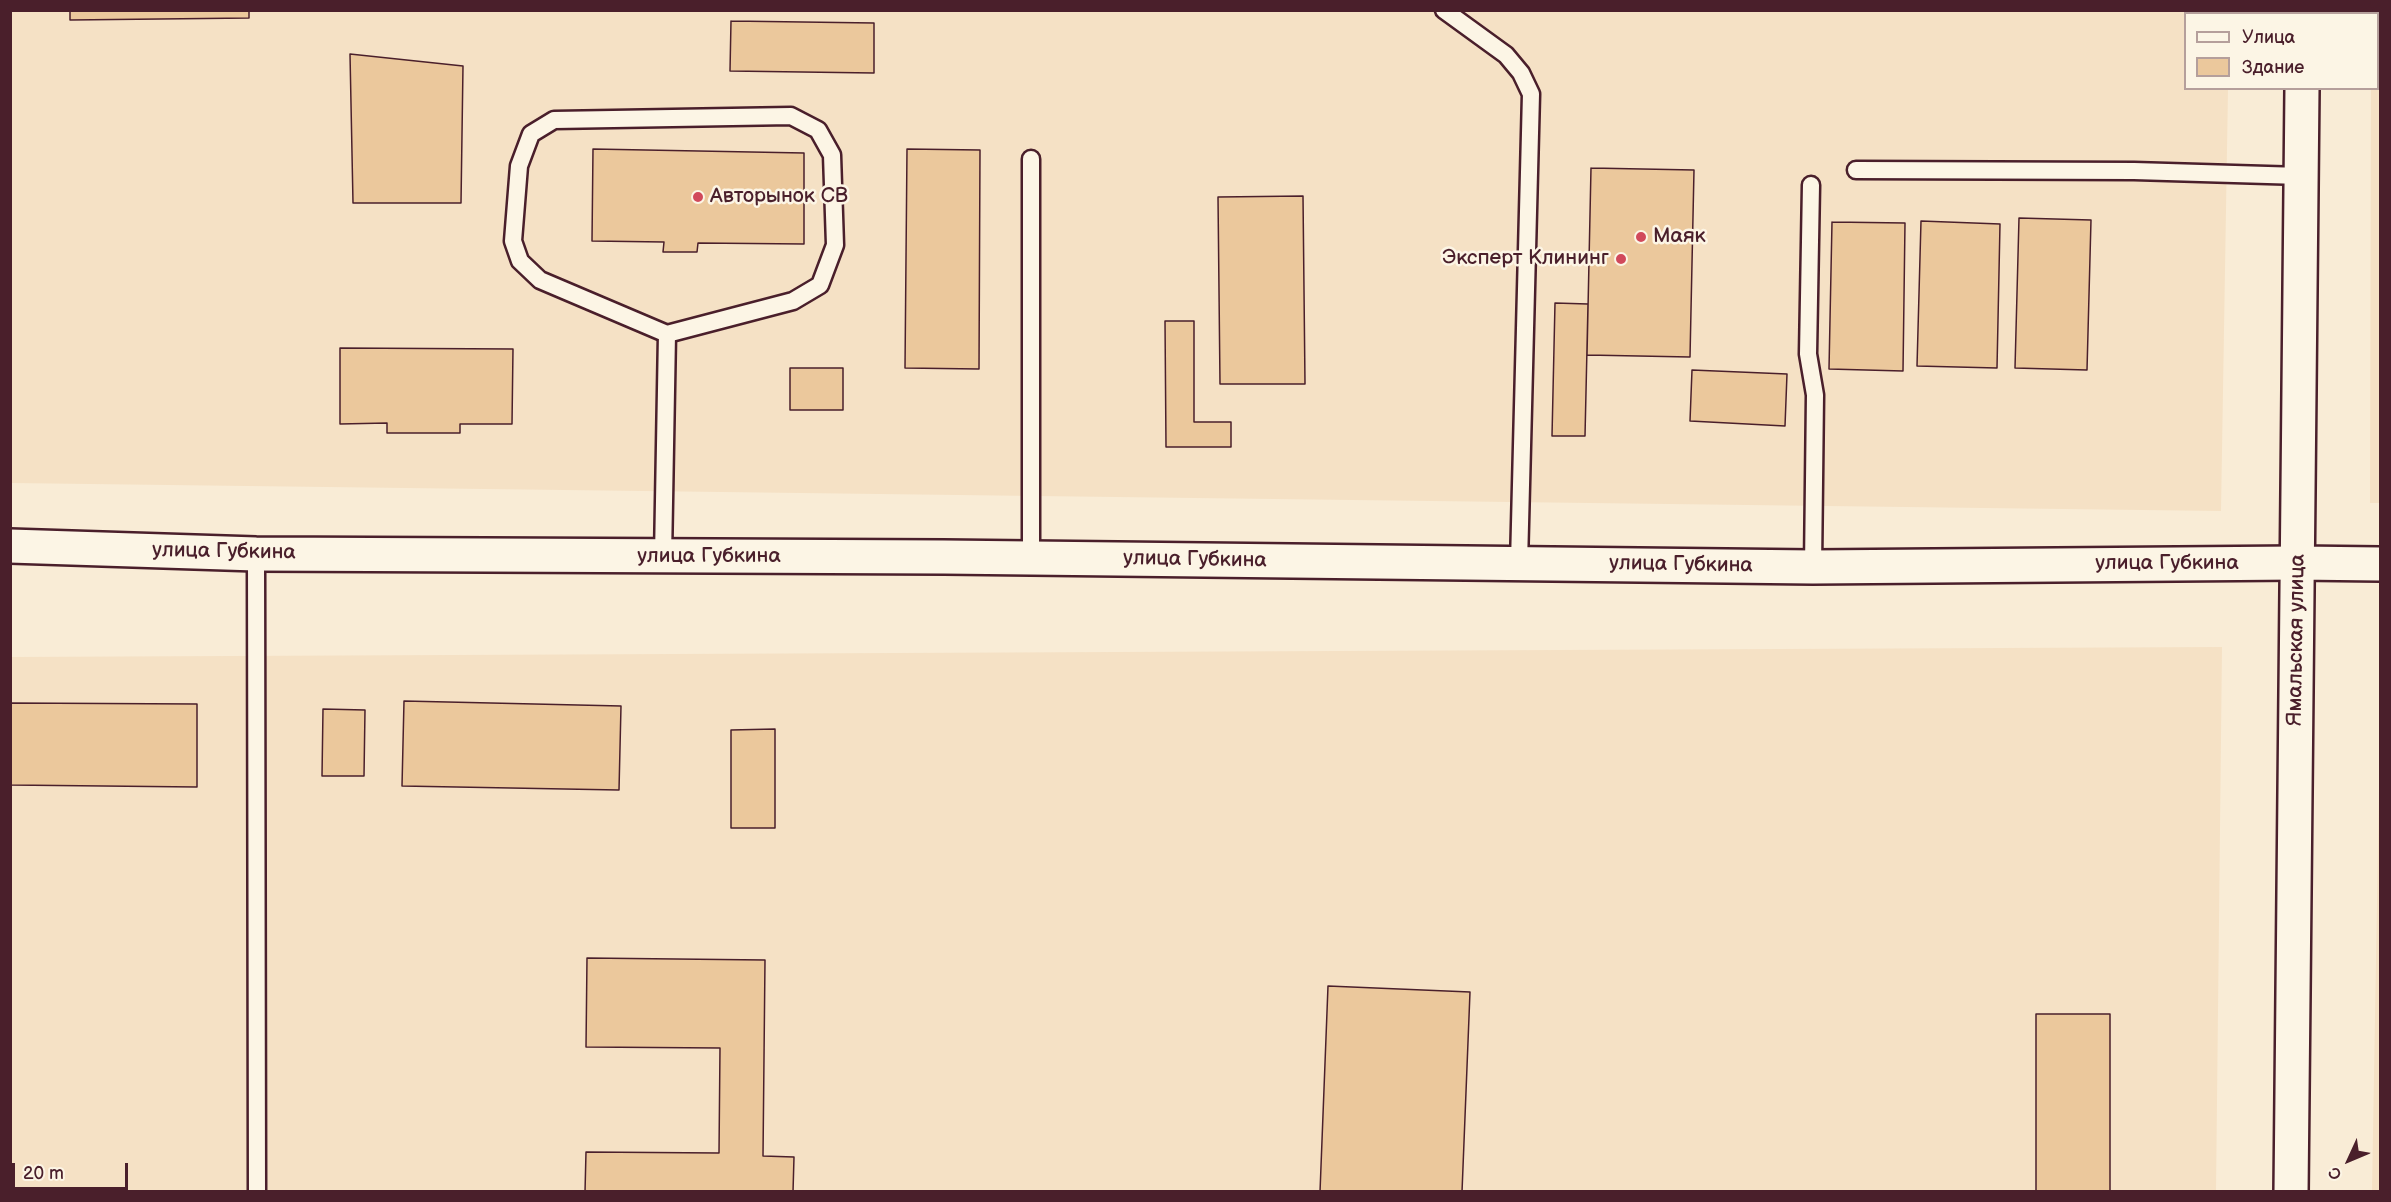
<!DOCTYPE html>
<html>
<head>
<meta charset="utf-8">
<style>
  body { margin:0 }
  #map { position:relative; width:2391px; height:1202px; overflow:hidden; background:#f9ecd6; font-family:"Balsamiq Sans",sans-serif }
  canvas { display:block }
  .frame { position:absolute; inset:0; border:12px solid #4a1f2b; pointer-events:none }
  .legend { position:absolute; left:2184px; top:12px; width:195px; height:78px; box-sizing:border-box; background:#fcf5e5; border:2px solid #b59f9b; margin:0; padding:8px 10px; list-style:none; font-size:18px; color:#4a1f2b }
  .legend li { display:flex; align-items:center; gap:12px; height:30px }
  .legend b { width:30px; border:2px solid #b59f9b }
  .north { position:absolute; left:2319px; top:1130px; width:60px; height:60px; -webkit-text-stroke:4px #fcf5e5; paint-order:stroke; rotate:226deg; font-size:16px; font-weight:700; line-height:24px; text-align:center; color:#4a1f2b }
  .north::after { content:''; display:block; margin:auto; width:21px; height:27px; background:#4a1f2b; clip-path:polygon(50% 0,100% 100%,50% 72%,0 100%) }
  .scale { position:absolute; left:12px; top:1163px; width:116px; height:27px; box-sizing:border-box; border:3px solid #4a1f2b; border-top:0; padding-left:8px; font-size:18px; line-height:21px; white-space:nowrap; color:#4a1f2b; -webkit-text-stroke:4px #fcf5e5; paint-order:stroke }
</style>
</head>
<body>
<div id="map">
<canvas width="2391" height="1202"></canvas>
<div class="frame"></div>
<ul class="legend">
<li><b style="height:8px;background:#fcf5e5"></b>Улица</li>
<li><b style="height:16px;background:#ebc89c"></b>Здание</li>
</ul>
<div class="north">С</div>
<div class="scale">20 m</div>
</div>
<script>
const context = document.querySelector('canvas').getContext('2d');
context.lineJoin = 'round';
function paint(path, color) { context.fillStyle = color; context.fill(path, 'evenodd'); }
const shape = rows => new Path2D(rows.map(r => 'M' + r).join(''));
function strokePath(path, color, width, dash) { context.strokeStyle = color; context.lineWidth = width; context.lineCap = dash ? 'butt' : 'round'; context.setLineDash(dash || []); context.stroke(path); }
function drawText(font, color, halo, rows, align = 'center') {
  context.font = font + ' "Balsamiq Sans",sans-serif'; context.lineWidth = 5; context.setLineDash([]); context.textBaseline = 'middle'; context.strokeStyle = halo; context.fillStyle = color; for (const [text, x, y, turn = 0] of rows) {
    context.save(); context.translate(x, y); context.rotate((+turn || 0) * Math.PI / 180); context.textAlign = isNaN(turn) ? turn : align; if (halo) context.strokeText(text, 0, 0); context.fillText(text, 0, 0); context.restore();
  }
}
paint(shape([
  [2380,10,2380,503,2370,503,2371,89,2378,88,2378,14,2371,13,2371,11],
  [11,11,2229,11,2229,13,2186,14,2186,88,2228,89,2221,511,11,483],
  [2222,647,2216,1191,11,1191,10,657],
  [2380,729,2380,1191,2372,1192,2372,1191]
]), '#f5e1c5');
const building = shape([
  [70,10,249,10,249,18,70,20,70,10],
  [731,21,874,23,874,73,730,71,731,21],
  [350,54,463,66,461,203,353,203,350,54],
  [593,149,804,153,804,244,698,243,697,252,663,252,664,242,592,241,593,149],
  [907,149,980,150,979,369,905,368,907,149],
  [1591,168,1694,170,1690,357,1587,355,1591,168],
  [1303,196,1305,384,1220,384,1218,197,1303,196],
  [2019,218,2091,220,2087,370,2015,368,2019,218],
  [1921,221,2000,224,1997,368,1917,366,1921,221],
  [1832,222,1905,223,1903,371,1829,369,1832,222],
  [1555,303,1588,304,1585,436,1552,436,1555,303],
  [1165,321,1194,321,1194,422,1231,422,1231,447,1166,447,1165,321],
  [340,348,513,349,512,424,460,424,460,433,387,433,387,423,340,424,340,348],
  [790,368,843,368,843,410,790,410,790,368],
  [1692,370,1787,374,1785,426,1690,421,1692,370],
  [404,701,621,706,619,790,402,786,404,701],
  [10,703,197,704,197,787,10,785,10,703],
  [323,709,365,710,364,776,322,776,323,709],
  [775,729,775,828,731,828,731,730,775,729],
  [587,958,765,960,763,1156,794,1157,793,1192,585,1192,586,1152,719,1153,720,1048,586,1047,587,958],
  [1328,986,1470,992,1462,1192,1320,1192,1328,986],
  [2036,1014,2110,1014,2110,1192,2036,1192,2036,1014]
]);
paint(building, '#ebc89c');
strokePath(building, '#4a1f2b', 1.5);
const lane = shape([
  [1444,10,1506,55,1521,73,1531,94,1519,563],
  [1031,159,1031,558],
  [1856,170,2134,171,2301,176],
  [1811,185,1808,354,1815,395,1813,567],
  [256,554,257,1192],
  [663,557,667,334,793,301,820,285,835,245,832,155,818,130,791,116,554,120,531,134,519,166,513,241,520,261,540,280,667,334]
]);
const street = shape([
  [10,546,256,554,944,557,1813,567,2298,563]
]);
const secondary = shape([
  [2302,14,2302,10],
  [2298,563,2380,564],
  [2291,1192,2302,88]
]);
strokePath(lane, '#4a1f2b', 21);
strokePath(street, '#4a1f2b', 38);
strokePath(secondary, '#4a1f2b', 38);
strokePath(lane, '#fcf5e5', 16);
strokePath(street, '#fcf5e5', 33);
strokePath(secondary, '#fcf5e5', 33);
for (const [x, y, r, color] of [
  [698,197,6,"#d1495b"],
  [1641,237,6,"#d1495b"],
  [1621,259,6,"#d1495b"]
]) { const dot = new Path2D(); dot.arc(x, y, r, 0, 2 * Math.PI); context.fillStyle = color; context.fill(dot); strokePath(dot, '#fcf5e5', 2); }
drawText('21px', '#4a1f2b', '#fcf5e5', [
  ["Авторынок СВ",710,197],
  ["Маяк",1653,237],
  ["Эксперт Клининг",1609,259,"right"]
], 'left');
drawText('21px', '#4a1f2b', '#fcf5e5', [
  ["улица Губкина",224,552,1],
  ["улица Губкина",709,557],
  ["улица Губкина",1195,560,1],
  ["улица Губкина",2167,564],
  ["улица Губкина",1681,565,1],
  ["Ямальская улица",2297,640,-89]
]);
</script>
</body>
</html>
